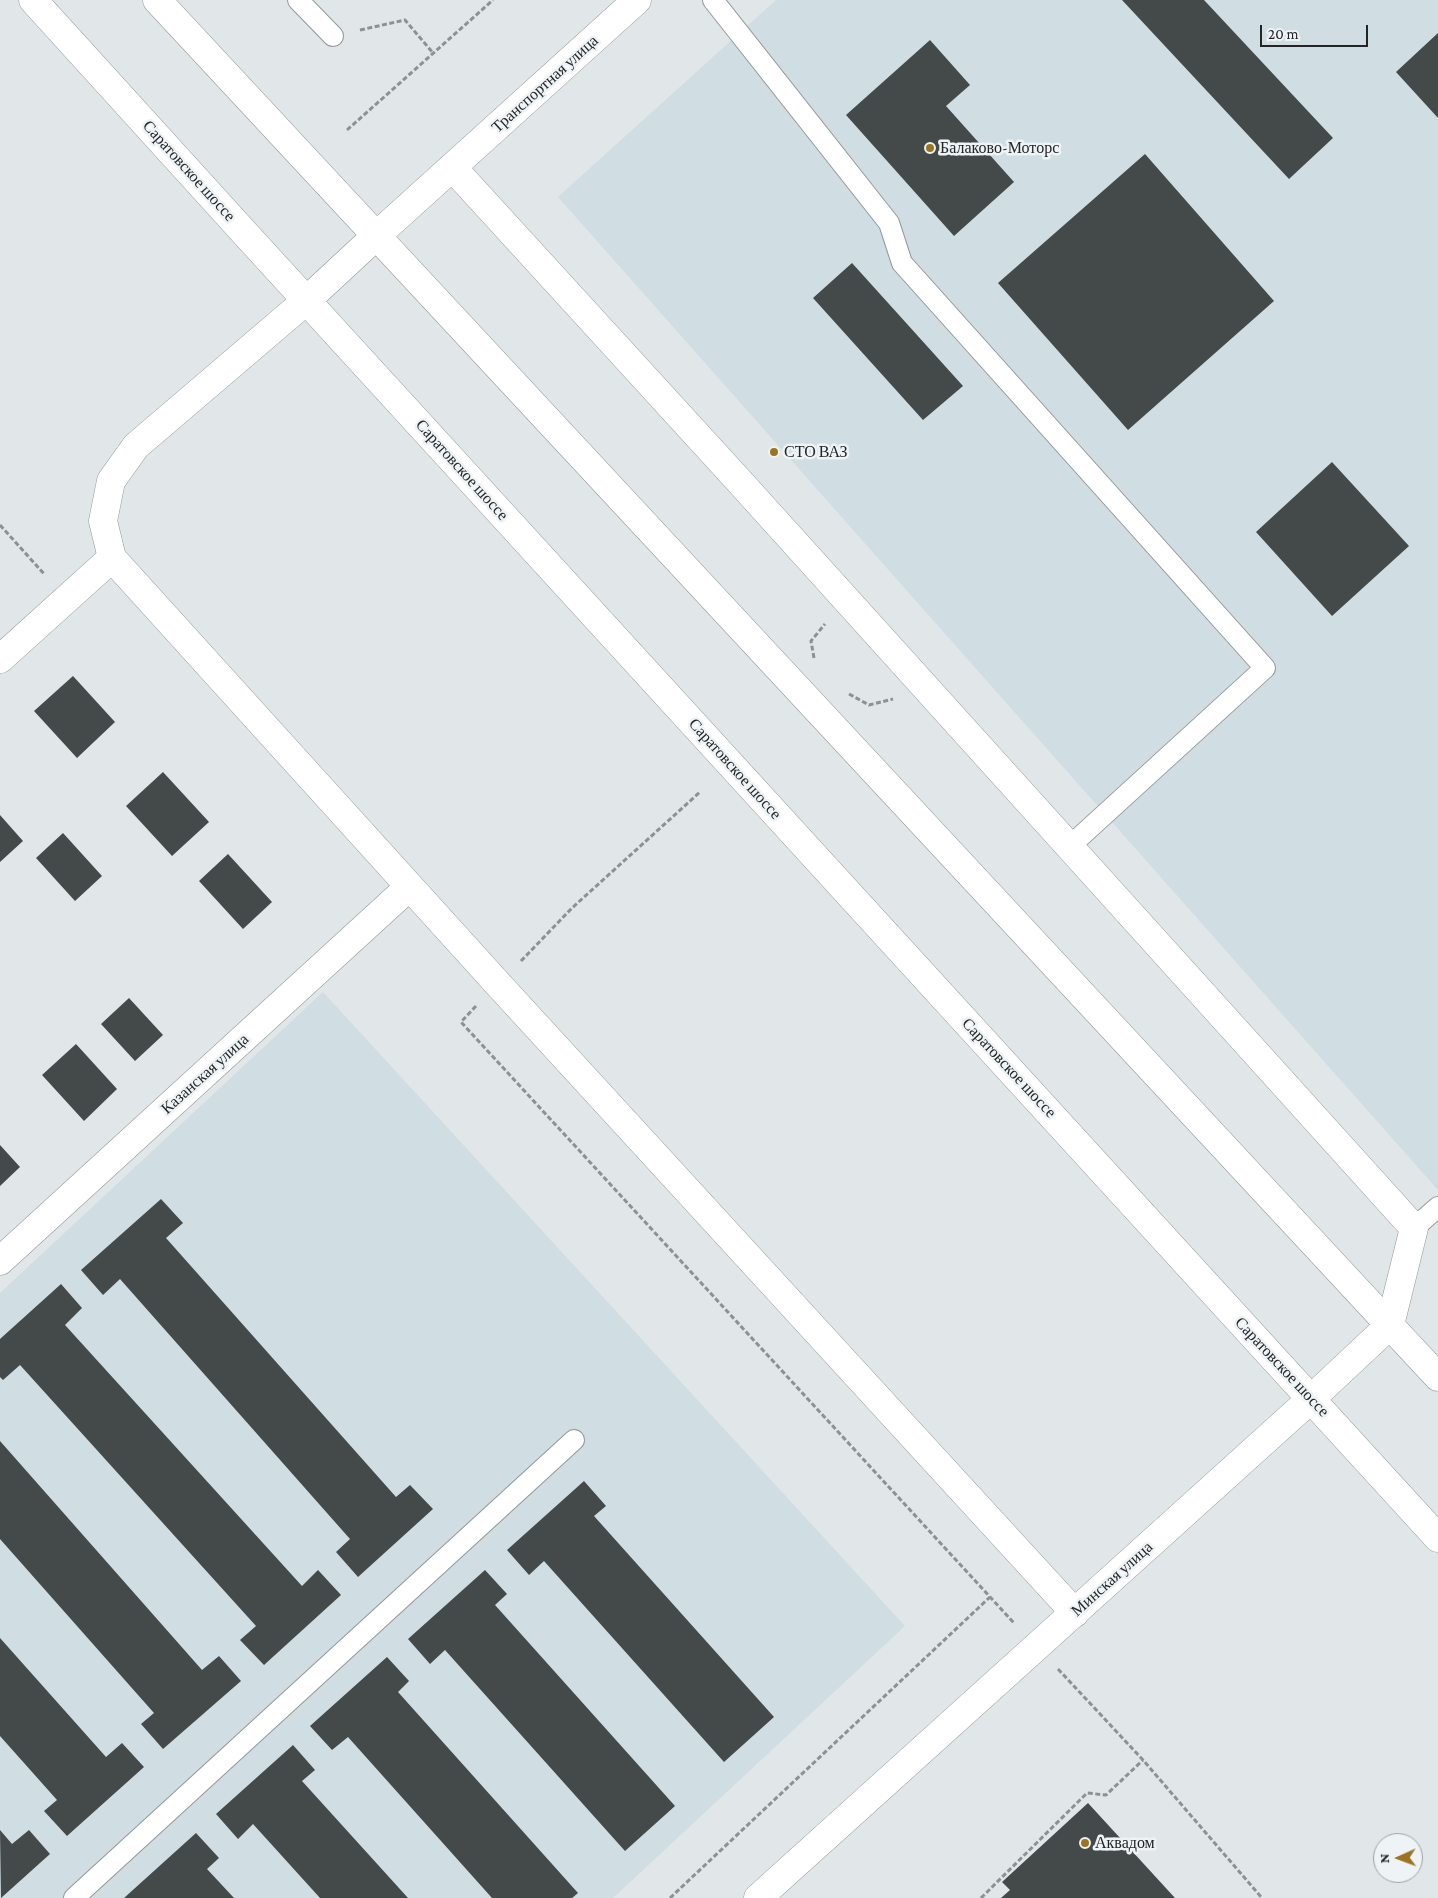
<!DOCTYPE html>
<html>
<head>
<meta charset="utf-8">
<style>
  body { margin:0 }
  #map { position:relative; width:1438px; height:1898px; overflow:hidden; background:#e1e6e8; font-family:"Crimson Pro",serif }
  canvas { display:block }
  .north { position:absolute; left:1373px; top:1833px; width:50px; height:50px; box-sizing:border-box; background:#eef3f6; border:1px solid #9ca0a2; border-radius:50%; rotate:268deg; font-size:14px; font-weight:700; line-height:20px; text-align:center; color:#222425 }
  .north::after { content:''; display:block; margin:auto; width:18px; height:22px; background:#9c7421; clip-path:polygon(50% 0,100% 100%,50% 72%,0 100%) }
  .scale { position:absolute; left:1260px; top:25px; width:108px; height:22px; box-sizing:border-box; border:2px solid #222425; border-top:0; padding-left:6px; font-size:15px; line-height:18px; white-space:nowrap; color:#222425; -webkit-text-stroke:4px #eef3f6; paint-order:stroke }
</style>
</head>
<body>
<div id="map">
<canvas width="1438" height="1898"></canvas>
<div class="north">N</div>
<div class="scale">20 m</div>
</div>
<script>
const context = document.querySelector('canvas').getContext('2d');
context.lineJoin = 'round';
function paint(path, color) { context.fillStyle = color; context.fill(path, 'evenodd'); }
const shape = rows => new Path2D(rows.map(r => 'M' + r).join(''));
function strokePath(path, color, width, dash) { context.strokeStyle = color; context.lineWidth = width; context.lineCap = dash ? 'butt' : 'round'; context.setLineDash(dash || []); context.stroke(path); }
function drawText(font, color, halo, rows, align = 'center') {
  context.font = font + ' "Crimson Pro",serif'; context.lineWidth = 5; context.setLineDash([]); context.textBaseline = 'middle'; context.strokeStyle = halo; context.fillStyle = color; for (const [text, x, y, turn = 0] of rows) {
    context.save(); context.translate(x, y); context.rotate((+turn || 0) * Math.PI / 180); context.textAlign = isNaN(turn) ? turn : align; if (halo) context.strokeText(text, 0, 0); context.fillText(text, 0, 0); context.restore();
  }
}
paint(shape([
  [776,0,1438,0,1438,1190,558,197],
  [323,992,905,1626,613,1898,0,1898,0,1293]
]), '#d0dde3');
paint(shape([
  [1122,0,1204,0,1333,138,1289,179],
  [1438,33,1438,118,1396,72],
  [930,40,970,85,946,106,1014,182,954,236,846,115],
  [1145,154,1274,301,1128,430,998,283],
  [852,263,963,386,923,420,813,298],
  [1332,462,1409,546,1332,616,1256,532],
  [73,676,115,722,77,758,34,711],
  [163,772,209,822,172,856,126,806],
  [0,815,23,841,0,862],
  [63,833,102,876,75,901,36,858],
  [228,854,272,902,243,929,199,881],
  [129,998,163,1035,135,1061,101,1024],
  [76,1044,117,1089,84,1121,42,1075],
  [0,1145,20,1167,0,1186],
  [161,1199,183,1223,166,1238,396,1497,410,1485,433,1509,358,1577,336,1552,350,1539,120,1279,103,1295,81,1270],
  [61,1284,82,1308,65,1325,302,1586,318,1570,341,1595,264,1665,240,1640,256,1626,20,1365,3,1380,0,1377,0,1339],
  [0,1441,202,1670,219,1656,241,1681,163,1749,141,1724,154,1713,0,1539],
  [584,1481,606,1506,594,1516,774,1717,724,1762,544,1561,529,1575,507,1550],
  [485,1570,507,1594,495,1605,675,1806,625,1851,445,1650,430,1664,408,1639],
  [0,1638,106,1757,122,1743,144,1767,67,1836,44,1811,57,1800,0,1736],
  [387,1657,409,1681,398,1692,578,1893,572,1898,492,1898,348,1737,332,1750,310,1726],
  [293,1745,315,1770,302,1781,408,1898,320,1898,253,1824,238,1839,216,1814],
  [1088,1803,1175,1898,1001,1898,1010,1890,1002,1882],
  [0,1830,12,1844,29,1830,50,1854,1,1898],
  [196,1833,219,1858,207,1869,234,1898,124,1898]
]), '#444949');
const lane = shape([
  [298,0,333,36],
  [713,0,889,223,902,263,1265,668,1070,846],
  [1414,1228,1438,1207],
  [74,1898,574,1440]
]);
const street = shape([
  [0,659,112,558],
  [0,1261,409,887]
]);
const secondary = shape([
  [452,167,740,482,1414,1228,1390,1325],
  [376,236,637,0],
  [307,300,136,446,111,481,103,521,112,558,498,984,1075,1613],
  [758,1898,1312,1398]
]);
const primary = shape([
  [33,0,241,229,1438,1538],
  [157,0,1438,1377],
  [307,300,376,236],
  [1312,1398,1390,1325]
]);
strokePath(lane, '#93989a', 22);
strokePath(street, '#93989a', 29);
strokePath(secondary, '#93989a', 29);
strokePath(primary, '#93989a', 29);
strokePath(shape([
  [360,30,405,20,433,53],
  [347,130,493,0],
  [0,525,45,575],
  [814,658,811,641,825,624],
  [849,694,869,705,893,699],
  [521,961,572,908,700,792],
  [476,1006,461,1022,1014,1623],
  [1058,1669,1143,1760,1262,1898],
  [670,1898,990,1597],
  [981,1898,1087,1793,1106,1795,1143,1760]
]), '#8e9193', 3, [5, 2.5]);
strokePath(lane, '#fff', 20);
strokePath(street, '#fff', 28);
strokePath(secondary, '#fff', 28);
strokePath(primary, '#fff', 28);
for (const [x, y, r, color] of [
  [930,148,5,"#9c7421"],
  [774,452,5,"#9c7421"],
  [1085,1843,5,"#9c7421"]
]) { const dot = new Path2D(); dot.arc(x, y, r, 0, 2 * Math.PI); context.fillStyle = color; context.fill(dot); strokePath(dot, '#eef3f6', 2); }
drawText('16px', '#222425', '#eef3f6', [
  ["Транспортная улица",545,84,-42],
  ["Саратовское шоссе",189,171,48],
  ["Саратовское шоссе",462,470,48],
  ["Саратовское шоссе",735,769,48],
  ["Саратовское шоссе",1009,1068,47],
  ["Казанская улица",205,1074,-42],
  ["Саратовское шоссе",1282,1367,47],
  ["Минская улица",1112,1579,-42]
]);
drawText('16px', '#222425', '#eef3f6', [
  ["Балаково-Моторс",940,148],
  ["СТО ВАЗ",784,452],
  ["Аквадом",1095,1843]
], 'left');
</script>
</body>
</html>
